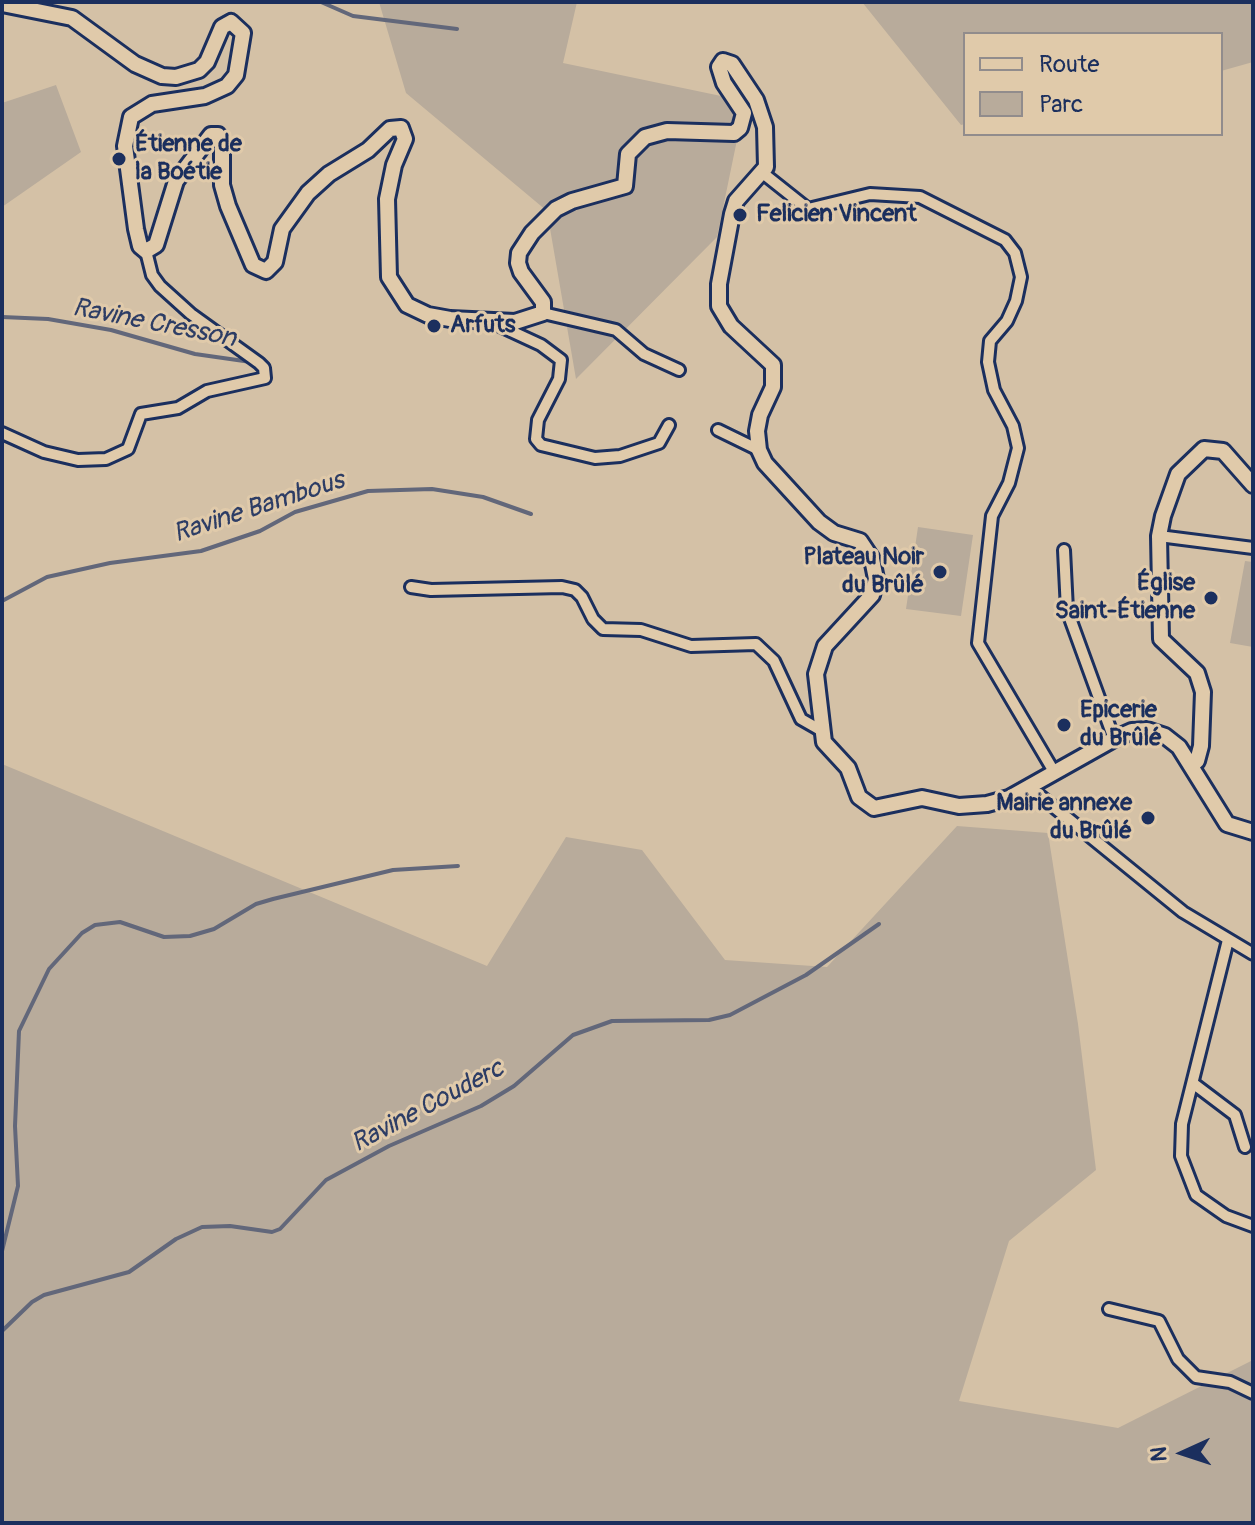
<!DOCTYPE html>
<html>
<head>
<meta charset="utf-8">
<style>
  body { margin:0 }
  #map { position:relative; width:1255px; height:1525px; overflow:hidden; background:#d4c1a6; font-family:Pangolin,sans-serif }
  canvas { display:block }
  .frame { position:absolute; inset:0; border:4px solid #1b2f5e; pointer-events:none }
  .legend { position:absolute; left:963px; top:32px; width:260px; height:104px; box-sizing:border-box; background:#e0caaa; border:2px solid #918c8c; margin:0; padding:10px 14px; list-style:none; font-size:24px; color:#1b2f5e }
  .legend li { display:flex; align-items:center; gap:16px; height:40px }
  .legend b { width:40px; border:2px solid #918c8c }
  .north { position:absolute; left:1143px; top:1413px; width:80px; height:80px; -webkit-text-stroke:6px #e0caaa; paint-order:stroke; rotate:267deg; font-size:22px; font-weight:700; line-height:32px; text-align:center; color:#1b2f5e }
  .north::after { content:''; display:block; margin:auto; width:28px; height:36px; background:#1b2f5e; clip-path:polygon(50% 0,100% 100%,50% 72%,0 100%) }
</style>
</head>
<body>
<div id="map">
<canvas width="1255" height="1525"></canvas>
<div class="frame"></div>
<ul class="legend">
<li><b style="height:10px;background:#e0caaa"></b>Route</li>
<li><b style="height:22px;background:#b8ab9b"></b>Parc</li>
</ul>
<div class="north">N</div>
</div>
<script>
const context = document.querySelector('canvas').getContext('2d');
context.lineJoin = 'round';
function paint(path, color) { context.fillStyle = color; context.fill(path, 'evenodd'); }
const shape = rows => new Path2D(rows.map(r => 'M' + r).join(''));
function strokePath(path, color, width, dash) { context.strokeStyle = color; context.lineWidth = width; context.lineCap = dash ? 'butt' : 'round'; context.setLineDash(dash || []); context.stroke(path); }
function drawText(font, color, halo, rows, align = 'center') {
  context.font = font + ' Pangolin,sans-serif'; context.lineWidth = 6; context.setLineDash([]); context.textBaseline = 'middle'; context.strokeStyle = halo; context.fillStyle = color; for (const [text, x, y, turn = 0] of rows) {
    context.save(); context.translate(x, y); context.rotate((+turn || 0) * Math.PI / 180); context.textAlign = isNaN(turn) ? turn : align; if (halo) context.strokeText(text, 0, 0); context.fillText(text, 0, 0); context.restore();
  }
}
paint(shape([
  [379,2,577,2,563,63,745,101,717,237,576,379,547,211,406,93],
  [862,2,1253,2,1253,62,1221,71,1221,34,965,34,965,124,961,125],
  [56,85,81,152,2,207,2,103],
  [918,527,973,535,961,616,906,609],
  [1245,561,1253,562,1253,647,1230,643],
  [2,764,487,966,566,837,642,850,725,960,827,967,957,826,1048,833,1078,1024,1096,1170,1009,1241,959,1401,1118,1428,1253,1360,1253,1523,2,1523]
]), '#b8ab9b');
strokePath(shape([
  [321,2,353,16,457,29],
  [2,317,48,319,111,330,195,354,251,362],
  [2,601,47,577,110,563,201,551,260,531,295,512,368,491,432,489,483,497,531,514],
  [2,1251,18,1186,15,1126,19,1031,49,969,82,933,95,925,120,922,164,937,190,936,214,929,256,904,273,899,393,870,458,866],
  [2,1331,32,1302,44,1295,129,1272,176,1239,202,1227,230,1226,272,1232,280,1229,326,1180,389,1146,481,1106,514,1086,573,1035,612,1021,709,1020,730,1015,806,975,879,924]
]), '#62677a', 4);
const street = shape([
  [764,174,808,209,870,194,920,197,1005,240,1015,253,1021,277,1016,301,1007,321,990,341,988,362,994,390,1013,426,1018,448,1009,483,992,516,978,643,1053,770],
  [543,313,616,330,644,354,679,370],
  [500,326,541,345,561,360,559,379,538,420,536,439,541,445,595,458,620,456,659,443,669,425],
  [718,430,759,450],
  [2,433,44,452,78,460,106,459,128,449,141,414,178,408,207,391,265,378,264,368,259,363,191,314,160,286,152,275,146,251],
  [1159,536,1253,548],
  [1064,550,1067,610,1114,739],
  [411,587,431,590,562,587,575,590,582,597,593,619,603,629,641,630,691,646,756,644,774,661,801,719,822,731],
  [1028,786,1183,912,1253,954],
  [1228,940,1182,1124,1181,1156,1196,1195,1226,1216,1253,1226],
  [1194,1084,1235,1115,1245,1147],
  [1109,1309,1159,1321,1178,1359,1196,1377,1230,1382,1253,1393]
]);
const secondary = shape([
  [2,4,72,18,135,64,162,76,176,77,199,70,207,62,222,27,231,22,243,33,236,75,227,86,205,96,152,104,131,117,125,146,136,229,140,246,146,251,156,245,176,181,211,135,218,135,222,141,222,185,228,206,253,265,266,271,275,262,282,229,308,193,329,174,368,150,390,129,401,128,405,139,394,165,387,199,389,277,407,305,428,315,450,319,515,322,543,313,543,302,521,272,518,263,519,253,532,233,556,209,572,201,625,186,628,154,645,137,667,131,734,133,740,128,744,113,724,83,719,67,723,61,732,64,756,100,765,127,766,167,736,201,732,214,719,284,719,306,731,326,773,365,773,387,760,415,757,431,759,450,765,463,819,522,834,533,860,541,872,559,876,579,872,595,825,646,816,674,824,742,848,768,859,797,874,808,922,798,959,806,987,804,1009,798,1114,739,1132,731,1147,730,1165,736,1179,747,1227,824,1253,832],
  [1192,764,1197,761,1201,746,1203,692,1197,673,1161,639,1159,536,1163,516,1178,474,1204,449,1223,451,1253,485]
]);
strokePath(street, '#1b2f5e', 16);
strokePath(secondary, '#1b2f5e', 20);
strokePath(street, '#e0caaa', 10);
strokePath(secondary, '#e0caaa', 14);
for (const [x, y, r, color] of [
  [119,159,8,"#1b2f5e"],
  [740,215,8,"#1b2f5e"],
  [434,326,8,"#1b2f5e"],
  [940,572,8,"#1b2f5e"],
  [1211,598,8,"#1b2f5e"],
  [1064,725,8,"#1b2f5e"],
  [1148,818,8,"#1b2f5e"]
]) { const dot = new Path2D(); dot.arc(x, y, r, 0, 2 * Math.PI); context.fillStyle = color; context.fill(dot); strokePath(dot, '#e0caaa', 3); }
drawText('bold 24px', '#1b2f5e', '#e0caaa', [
  ["Étienne de",135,145],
  ["la Boétie",135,173],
  ["Felicien Vincent",756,215],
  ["Arfuts",450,326],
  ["Plateau Noir",924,558,"right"],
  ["du Brûlé",924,586,"right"],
  ["Église",1195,584,"right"],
  ["Saint-Étienne",1195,612,"right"],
  ["Epicerie",1080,711],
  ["du Brûlé",1080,739],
  ["Mairie annexe",1132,804,"right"],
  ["du Brûlé",1132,832,"right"]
], 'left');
drawText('italic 26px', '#2d3d65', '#e0caaa', [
  ["Ravine Cresson",154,324,11],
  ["Ravine Bambous",259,508,-18],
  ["Ravine Couderc",428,1107,-28]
]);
</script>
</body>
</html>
